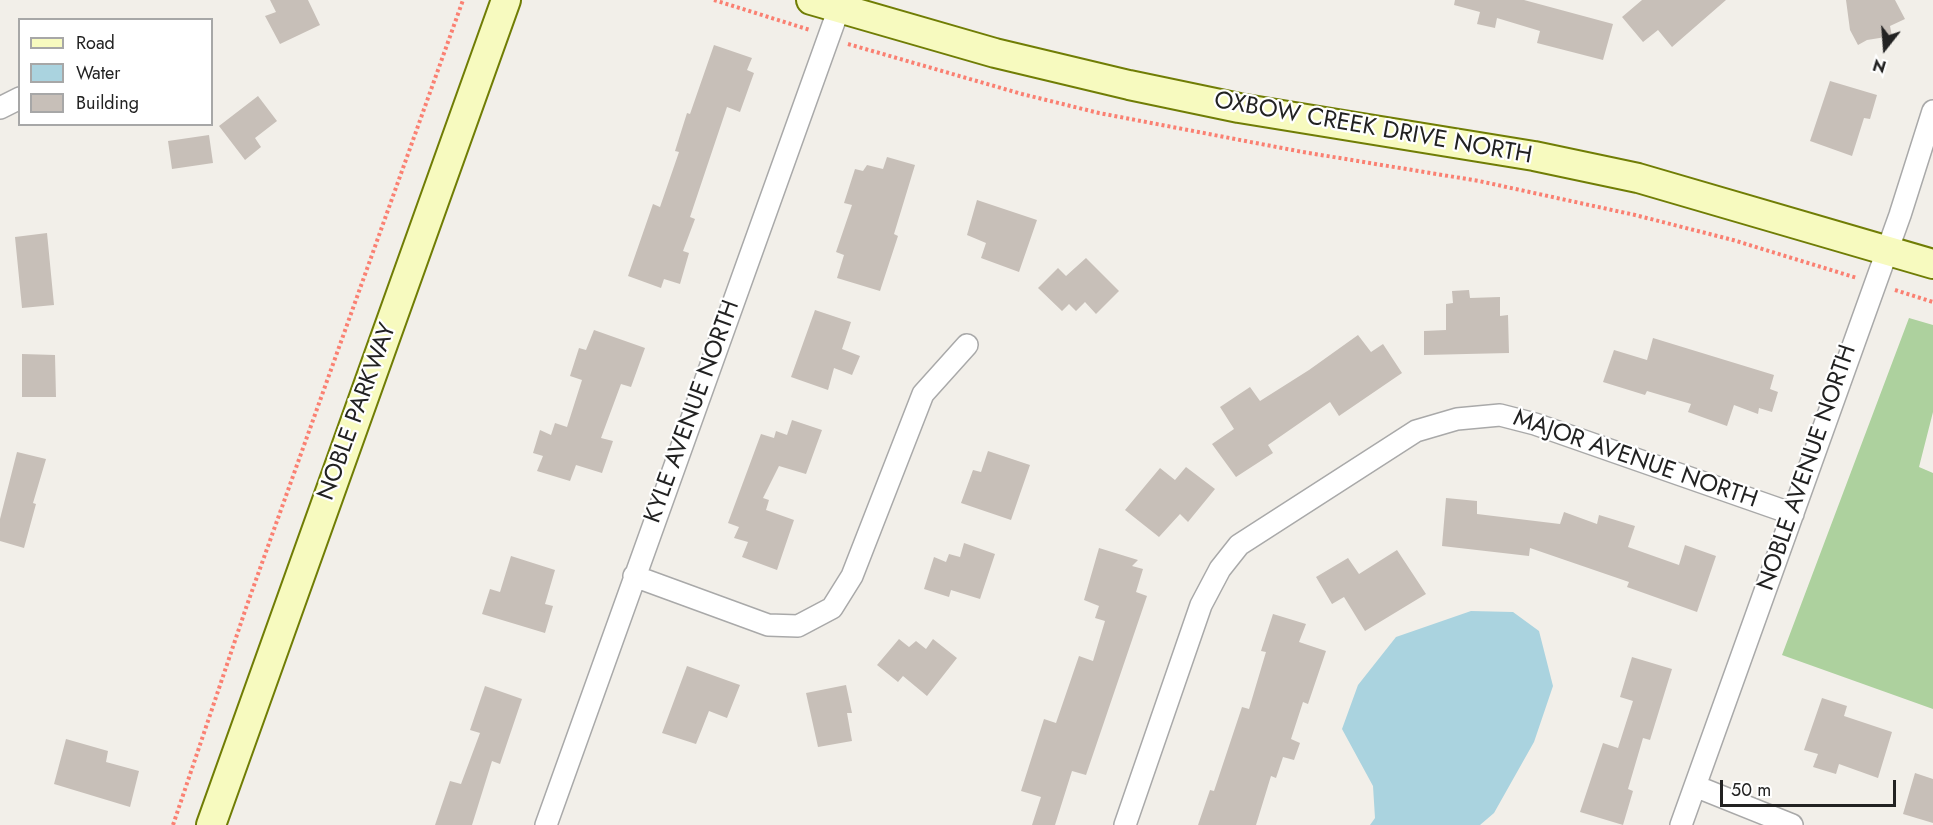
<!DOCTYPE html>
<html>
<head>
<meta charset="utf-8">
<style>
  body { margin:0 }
  #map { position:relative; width:1933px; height:825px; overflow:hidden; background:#f2efe9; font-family:Jost,sans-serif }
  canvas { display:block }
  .legend { position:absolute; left:18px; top:18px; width:195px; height:108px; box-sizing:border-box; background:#fff; border:2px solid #a7a7a7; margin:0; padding:8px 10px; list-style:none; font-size:18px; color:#222 }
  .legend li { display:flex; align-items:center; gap:12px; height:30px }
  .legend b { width:30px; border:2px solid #a7a7a7 }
  .north { position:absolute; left:1855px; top:18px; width:60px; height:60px; -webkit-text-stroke:4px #fff; paint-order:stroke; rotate:197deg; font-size:16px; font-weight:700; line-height:24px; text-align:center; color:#222 }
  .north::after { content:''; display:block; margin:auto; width:21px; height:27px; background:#222; clip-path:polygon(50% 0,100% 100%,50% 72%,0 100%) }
  .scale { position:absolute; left:1720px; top:780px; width:176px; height:27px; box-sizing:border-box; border:3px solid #222; border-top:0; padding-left:8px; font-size:18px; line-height:21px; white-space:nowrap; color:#222; -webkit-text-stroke:4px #fff; paint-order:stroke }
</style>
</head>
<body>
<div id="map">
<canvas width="1933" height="825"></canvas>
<ul class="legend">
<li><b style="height:8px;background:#f7fabf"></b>Road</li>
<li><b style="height:16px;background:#aad3df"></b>Water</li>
<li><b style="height:16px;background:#c7bfb8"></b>Building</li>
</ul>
<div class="north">N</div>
<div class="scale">50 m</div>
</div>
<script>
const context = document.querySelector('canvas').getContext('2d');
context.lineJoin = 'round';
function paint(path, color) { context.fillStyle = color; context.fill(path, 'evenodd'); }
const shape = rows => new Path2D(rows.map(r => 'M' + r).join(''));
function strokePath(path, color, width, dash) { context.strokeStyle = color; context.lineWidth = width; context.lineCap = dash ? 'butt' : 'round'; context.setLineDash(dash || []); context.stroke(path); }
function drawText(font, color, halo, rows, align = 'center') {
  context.font = font + ' Jost,sans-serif'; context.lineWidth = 4.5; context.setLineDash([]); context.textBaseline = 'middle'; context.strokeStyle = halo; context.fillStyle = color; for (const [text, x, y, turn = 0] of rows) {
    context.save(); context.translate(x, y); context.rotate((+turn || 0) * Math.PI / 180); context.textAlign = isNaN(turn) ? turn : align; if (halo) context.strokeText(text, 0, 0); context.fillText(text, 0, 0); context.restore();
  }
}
paint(shape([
  [1909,318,1933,325,1933,412,1919,467,1933,473,1933,709,1782,655]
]), '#add19e');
paint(shape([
  [1471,611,1513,612,1539,631,1553,686,1534,742,1494,813,1480,825,1370,825,1375,818,1373,786,1342,729,1358,685,1396,637]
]), '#aad3df');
paint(shape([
  [270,0,308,0,320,25,280,44,265,16,276,12],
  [1455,0,1524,0,1613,24,1603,60,1537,43,1540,31,1497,18,1495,28,1477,24,1480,12,1454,5],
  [1642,0,1726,0,1672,47,1658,30,1643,42,1622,17],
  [1846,0,1895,0,1905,19,1890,26,1892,36,1867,40,1858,45,1850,30],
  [714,45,752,58,747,70,754,73,740,112,727,107,690,217,695,219,683,251,689,253,680,284,664,279,661,288,628,276,653,204,660,207,679,152,675,151,687,113,690,114],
  [1830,81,1877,95,1870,119,1864,118,1852,156,1810,141],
  [258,96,277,121,255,138,261,147,245,160,219,126],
  [209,135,213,163,172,169,168,141],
  [887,157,915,165,894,234,898,236,880,291,837,278,844,255,836,252,852,205,844,203,855,169,863,171,867,165,883,169],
  [977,200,1037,220,1019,272,981,258,986,243,967,235],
  [47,233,54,305,22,308,15,237],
  [1086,258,1119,291,1096,314,1085,302,1076,311,1069,304,1062,311,1038,288,1058,268,1066,276],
  [1469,290,1470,298,1500,297,1500,316,1508,315,1509,353,1424,355,1424,331,1446,330,1446,304,1453,303,1452,291],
  [815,310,851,322,842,349,860,356,852,375,834,368,828,390,791,377],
  [594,330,645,348,631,387,621,384,601,438,613,441,602,473,576,465,570,481,537,471,543,456,533,453,540,430,551,435,555,423,567,427,582,380,570,376,579,348,586,350],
  [1358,335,1371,352,1383,344,1402,373,1339,416,1330,402,1268,445,1273,453,1236,477,1212,444,1234,429,1220,407,1250,387,1260,401,1309,370],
  [1653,338,1774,375,1770,389,1778,392,1772,412,1759,408,1758,414,1734,405,1727,426,1688,412,1691,404,1647,391,1645,395,1603,382,1614,350,1647,360],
  [22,354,55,355,56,397,22,397],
  [792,420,822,430,806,474,779,466,763,498,769,500,766,510,794,520,777,570,742,557,748,542,734,538,739,527,728,523,761,434,774,438,776,431,787,435],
  [988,451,1030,465,1011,520,961,503,973,470,981,472],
  [17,452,46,459,33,503,36,504,24,548,0,541,0,519],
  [1186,467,1215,489,1188,522,1180,514,1159,537,1125,510,1160,468,1175,480],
  [1446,498,1477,501,1477,514,1560,524,1564,512,1597,524,1599,515,1635,526,1628,547,1679,565,1685,545,1716,556,1697,612,1627,587,1629,582,1530,548,1529,556,1442,546],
  [964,543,995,554,980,599,951,590,949,597,924,589,934,557,946,562,949,554,960,557],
  [1099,548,1138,560,1132,566,1143,569,1136,592,1147,596,1086,775,1072,771,1055,825,1032,825,1041,797,1021,791,1044,719,1056,723,1079,656,1093,661,1105,621,1095,618,1099,606,1084,600],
  [1397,550,1426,594,1365,631,1344,597,1332,604,1316,577,1348,558,1359,574],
  [511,556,555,570,545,604,553,606,545,633,482,614,490,589,500,592],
  [1273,614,1306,624,1299,642,1326,651,1308,704,1303,702,1291,739,1300,743,1294,760,1283,757,1276,778,1271,776,1256,825,1198,825,1210,790,1214,791,1242,707,1249,709,1266,652,1261,651],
  [899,639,909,647,916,641,926,649,933,639,957,658,927,696,903,676,898,682,877,665],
  [1632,657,1672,669,1650,740,1643,738,1628,789,1633,791,1623,825,1580,812,1603,743,1618,748,1633,701,1620,697],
  [687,666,740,685,727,718,709,711,696,744,662,733],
  [846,685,852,713,847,713,852,741,818,747,806,693],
  [485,686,522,699,500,764,492,761,472,825,435,825,450,781,461,784,480,733,470,730],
  [1822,698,1847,706,1844,716,1892,732,1878,778,1839,764,1836,774,1813,767,1818,754,1804,750],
  [66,739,108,751,106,762,139,771,130,807,54,784],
  [1915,773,1933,779,1933,823,1903,814]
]), '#c7bfb8');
const street = shape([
  [0,108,20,98],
  [634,576,768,625,798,626,832,608,852,576,923,394,967,345],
  [1695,786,1792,825],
  [546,825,842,0],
  [1125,825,1201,605,1220,569,1239,545,1416,431,1457,419,1500,415,1535,424,1793,514],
  [1681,825,1900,215,1933,111]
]);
const secondary = shape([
  [811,0,995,53,1129,85,1239,108,1534,156,1638,178,1933,264],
  [211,825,506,0]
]);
strokePath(street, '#a9a9a9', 24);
strokePath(secondary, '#707d05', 32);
strokePath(shape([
  [714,0,810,30],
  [848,44,1022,94,1099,113,1303,152,1479,181,1635,215,1733,240,1857,278],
  [1895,290,1933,302],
  [173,825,247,605,463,0]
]), '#fa8072', 4, [3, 3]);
strokePath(street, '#fff', 21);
strokePath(secondary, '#f7fabf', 28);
drawText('24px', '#222', '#fff', [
  ["OXBOW CREEK DRIVE NORTH",1373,129,10],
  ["NOBLE PARKWAY",358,412,-70],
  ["KYLE AVENUE NORTH",693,412,-70],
  ["MAJOR AVENUE NORTH",1635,460,19],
  ["NOBLE AVENUE NORTH",1808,468,-71]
]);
</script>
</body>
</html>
